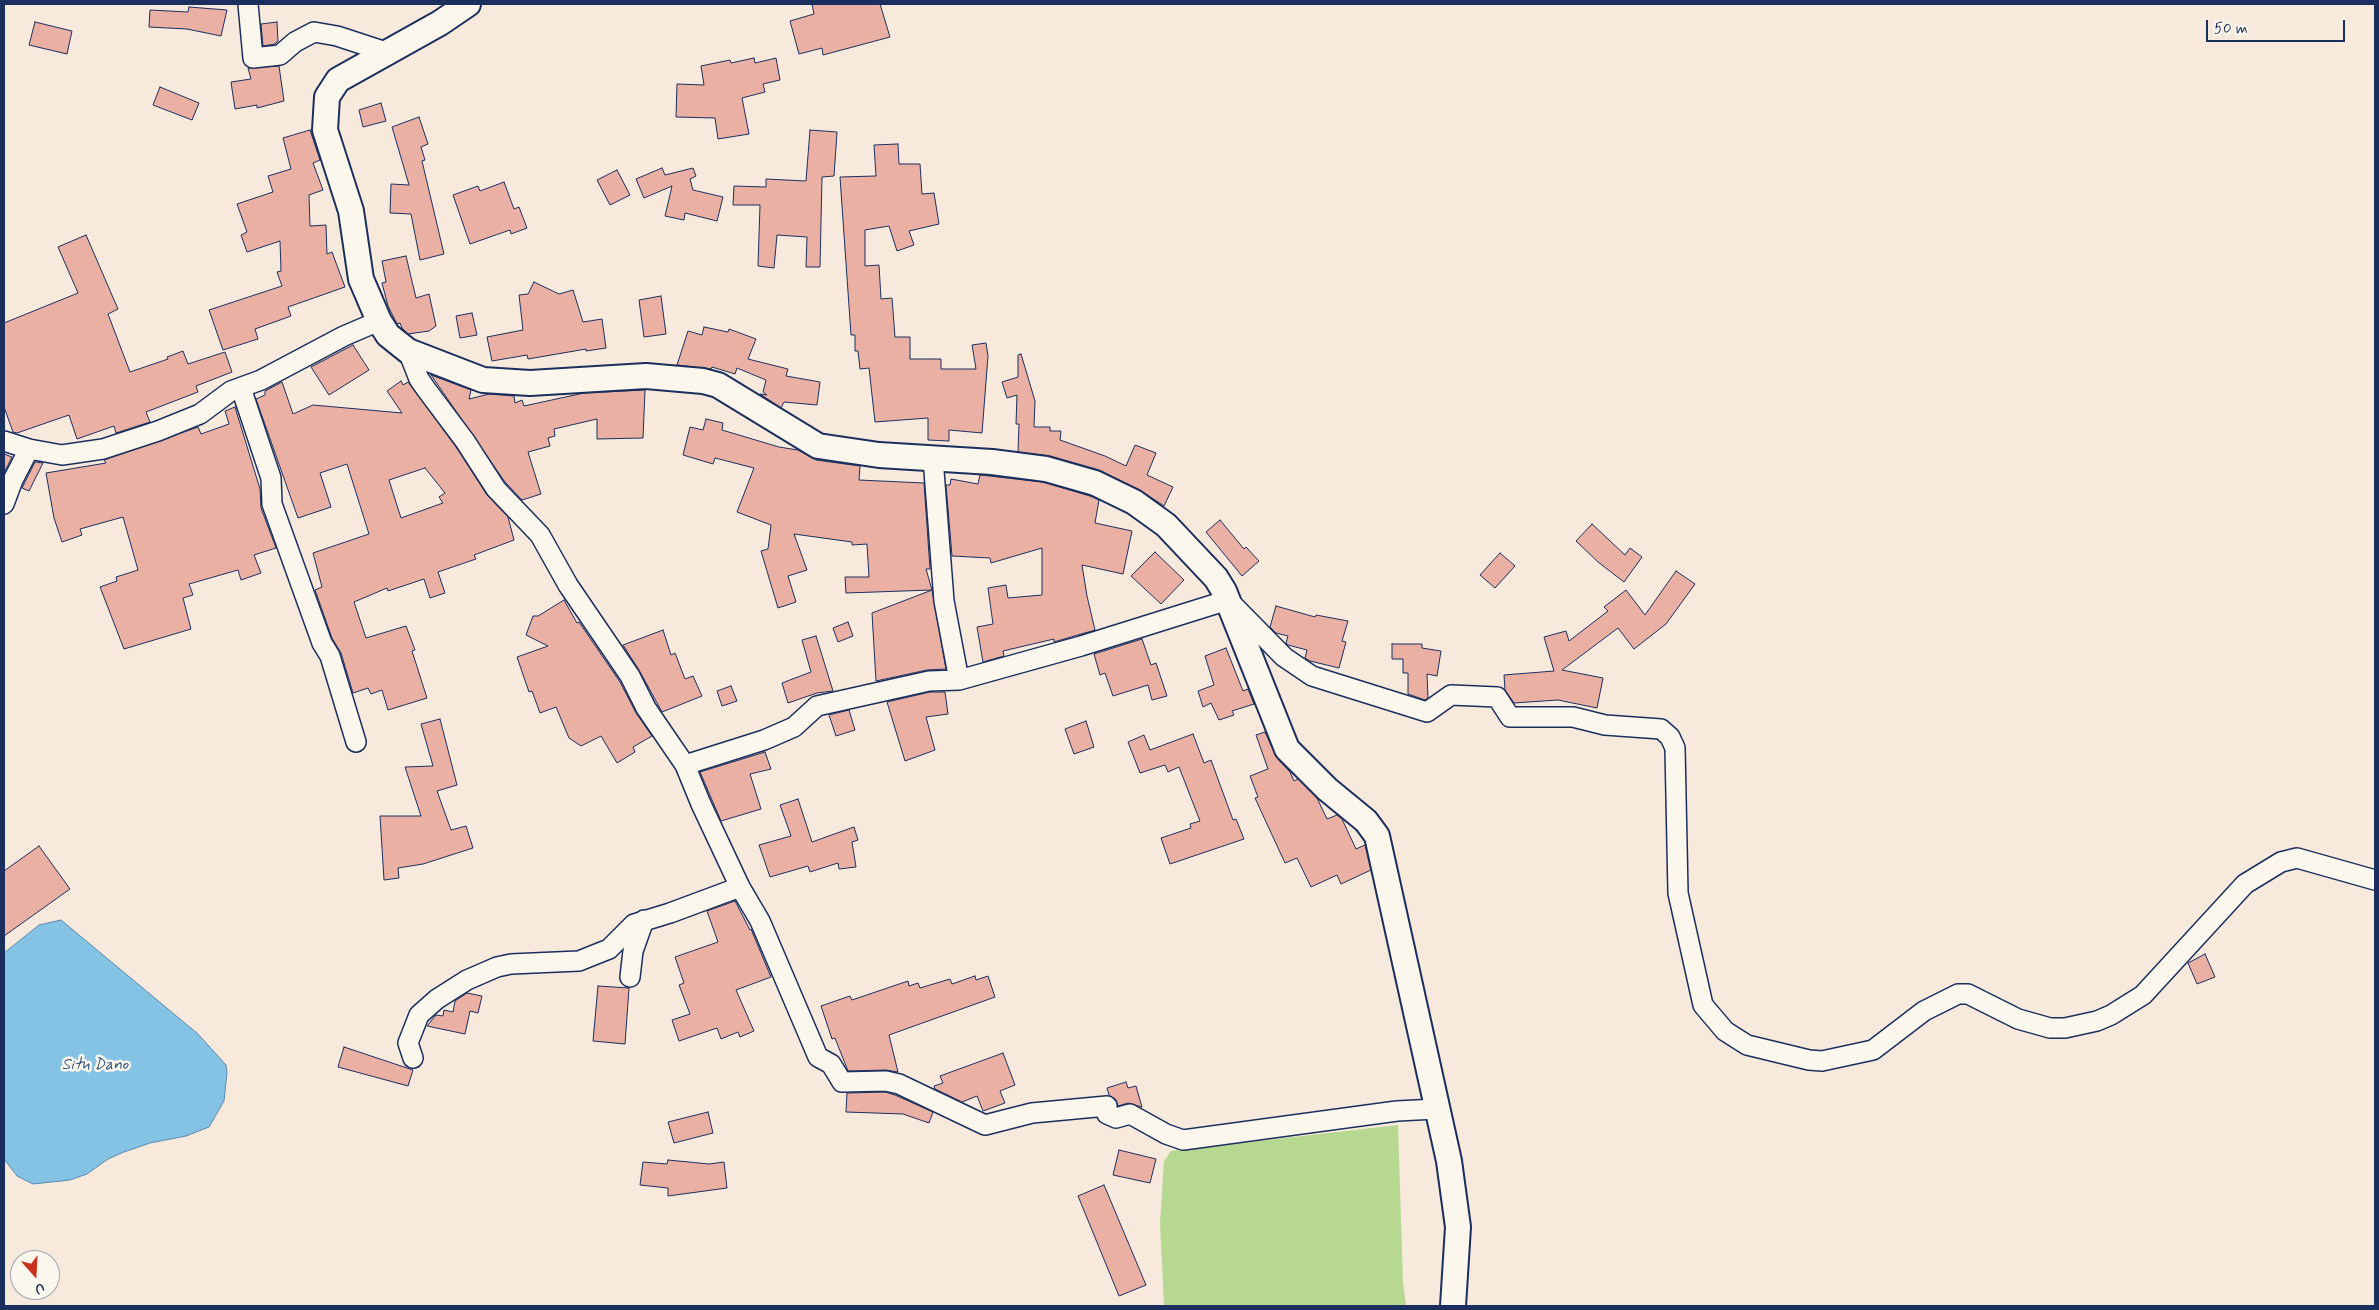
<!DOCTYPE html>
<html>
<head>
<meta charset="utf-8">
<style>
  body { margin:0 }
  #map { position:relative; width:2379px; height:1310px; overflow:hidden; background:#f8e9dd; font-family:Mynerve,sans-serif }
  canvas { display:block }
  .frame { position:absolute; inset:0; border:5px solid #1b2f5e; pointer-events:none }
  .north { position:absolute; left:10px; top:1250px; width:50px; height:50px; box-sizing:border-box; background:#fbf7ec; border:1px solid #a1a7b3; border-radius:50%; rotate:161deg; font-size:14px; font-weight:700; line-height:20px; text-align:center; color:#1b2f5e }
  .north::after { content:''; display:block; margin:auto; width:18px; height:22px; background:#c8321e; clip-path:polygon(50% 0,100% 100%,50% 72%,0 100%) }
  .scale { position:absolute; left:2206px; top:20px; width:139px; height:22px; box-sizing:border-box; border:2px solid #1b2f5e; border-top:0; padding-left:6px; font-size:15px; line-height:18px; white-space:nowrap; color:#1b2f5e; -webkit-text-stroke:4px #fbf7ec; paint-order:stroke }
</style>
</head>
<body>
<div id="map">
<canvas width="2379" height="1310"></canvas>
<div class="frame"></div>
<div class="north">U</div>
<div class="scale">50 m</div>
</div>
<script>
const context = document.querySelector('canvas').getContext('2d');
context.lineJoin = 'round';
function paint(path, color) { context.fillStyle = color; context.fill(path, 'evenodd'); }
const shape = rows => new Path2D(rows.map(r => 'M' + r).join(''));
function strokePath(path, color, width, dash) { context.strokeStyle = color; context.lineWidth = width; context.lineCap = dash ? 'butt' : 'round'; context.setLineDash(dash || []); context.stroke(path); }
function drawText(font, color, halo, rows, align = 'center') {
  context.font = font + ' Mynerve,sans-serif'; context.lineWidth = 5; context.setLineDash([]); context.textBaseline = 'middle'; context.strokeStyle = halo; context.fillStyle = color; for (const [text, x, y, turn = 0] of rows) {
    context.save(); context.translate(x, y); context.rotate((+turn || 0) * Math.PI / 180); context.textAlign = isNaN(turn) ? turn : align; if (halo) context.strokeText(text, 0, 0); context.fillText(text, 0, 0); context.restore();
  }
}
paint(shape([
  [1398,1125,1403,1282,1406,1306,1164,1306,1160,1223,1164,1161,1171,1151]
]), '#b7d891');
const water = shape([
  [61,920,198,1034,226,1065,227,1073,224,1101,209,1127,186,1136,150,1143,124,1152,108,1159,87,1174,70,1180,33,1184,17,1176,4,1159,4,953,39,925,61,920]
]);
paint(water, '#84c3e4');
strokePath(water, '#5a88ae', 1);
const building = shape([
  [812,4,880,4,890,37,823,55,822,48,799,54,790,21,814,14,812,4],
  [189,7,227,10,221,36,187,29,149,27,150,10,188,12,189,7],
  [35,22,72,31,67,54,29,45,35,22],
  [277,22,278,41,275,44,263,46,261,24,277,22],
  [754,58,755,63,776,58,780,80,763,84,765,92,742,98,749,134,718,139,715,118,676,117,677,84,704,85,701,66,730,60,731,63,754,58],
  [279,66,284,101,257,108,257,105,235,109,231,82,251,79,248,68,279,66],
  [160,87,199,103,192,120,153,105,160,87],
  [381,103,386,121,363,127,359,110,381,103],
  [419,117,428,144,421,147,425,160,422,161,444,254,420,260,411,214,390,213,391,184,409,185,392,127,419,117],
  [310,130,320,160,313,163,323,190,309,195,310,226,326,225,327,254,332,252,345,287,288,307,291,316,255,329,258,339,223,350,209,310,282,286,277,272,281,271,280,241,247,252,241,235,247,232,237,204,273,192,268,176,291,169,283,138,310,130],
  [810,130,837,132,834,176,822,177,820,267,806,267,807,237,777,235,774,268,758,266,760,205,733,205,734,186,766,187,766,179,806,181,810,130],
  [898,144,899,164,920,164,922,194,934,193,939,224,909,231,914,245,897,251,889,226,865,230,865,266,879,265,881,299,892,298,895,337,910,337,910,359,941,359,941,369,976,369,972,345,986,343,988,356,982,433,949,430,949,441,928,440,928,418,875,422,869,368,860,369,858,351,855,351,855,335,851,335,840,177,876,176,874,145,898,144],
  [662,168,665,175,693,168,696,176,690,179,693,190,723,197,717,221,685,213,684,220,665,216,672,186,644,198,636,179,662,168],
  [617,170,630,195,610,205,597,180,617,170],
  [504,182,514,209,519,207,527,228,511,234,510,230,470,244,453,195,478,186,480,191,504,182],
  [86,235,118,309,108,314,130,372,168,359,167,357,183,351,188,364,225,352,232,372,196,386,198,392,146,412,150,422,116,433,114,426,77,439,69,415,17,433,13,432,4,407,4,323,78,293,58,247,86,235],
  [406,256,416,298,429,294,436,326,429,331,408,334,402,328,400,323,397,324,388,306,382,283,386,282,382,261,406,256],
  [534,282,559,294,573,290,583,322,602,319,606,348,586,351,586,349,528,359,527,355,492,361,487,337,523,330,519,295,528,294,534,282],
  [661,296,666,334,644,337,639,300,661,296],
  [472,313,477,335,460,338,456,316,472,313],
  [704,327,728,332,729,329,756,339,748,359,788,369,786,376,820,382,817,405,784,402,781,408,760,394,767,395,763,392,766,380,737,368,735,374,712,367,711,369,677,365,688,331,702,335,704,327],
  [353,345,369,370,329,395,311,367,353,345],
  [1021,354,1035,401,1034,427,1050,427,1050,431,1061,431,1060,440,1105,456,1126,466,1135,445,1156,453,1147,475,1173,487,1164,506,1140,490,1099,470,1050,456,1018,452,1019,424,1016,424,1017,395,1007,398,1002,382,1018,377,1018,355,1021,354],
  [431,375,471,390,469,399,489,394,514,396,515,403,522,400,524,406,584,393,645,390,643,438,597,439,597,419,554,429,555,436,548,438,550,446,528,452,541,494,522,500,505,482,431,375],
  [401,381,403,385,408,382,456,447,487,495,508,517,514,540,474,555,476,559,438,572,445,593,430,598,424,579,388,591,387,588,354,602,366,638,406,626,415,650,412,651,427,698,388,710,382,690,371,694,368,688,353,693,341,653,332,638,315,590,322,587,313,553,369,534,347,464,320,473,331,507,298,518,256,399,265,395,265,391,282,382,293,414,313,405,402,413,387,391,401,381],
  [425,468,445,493,439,497,443,503,401,518,389,480,425,468],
  [235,407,260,489,261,508,276,548,254,555,261,573,241,580,238,570,189,584,193,595,183,598,191,629,124,649,100,587,117,581,116,577,138,570,123,517,80,529,82,535,62,542,54,518,46,473,106,463,104,460,198,427,201,434,229,424,225,411,235,407],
  [706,419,723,423,722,430,779,447,798,450,816,460,860,466,859,480,924,483,930,569,926,569,932,590,846,593,845,577,869,577,867,544,852,545,852,542,794,534,807,570,788,576,796,602,778,608,761,551,768,549,771,525,737,512,754,468,715,458,713,464,683,455,690,427,703,430,706,419],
  [4,454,12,457,4,473,4,454],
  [35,462,43,463,29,491,22,488,35,462],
  [980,475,1043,482,1090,496,1099,500,1095,523,1132,531,1123,574,1082,565,1087,596,1095,630,1054,642,1054,639,1003,651,1004,656,983,662,977,627,993,624,988,588,1006,585,1008,598,1042,595,1042,548,991,563,990,558,952,556,946,485,950,485,951,479,978,484,980,475],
  [1220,520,1244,549,1246,547,1259,561,1242,576,1206,532,1220,520],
  [1592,524,1625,555,1630,548,1642,557,1624,582,1598,562,1576,541,1592,524],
  [1155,552,1184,580,1161,604,1131,576,1155,552],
  [1500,553,1515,566,1495,588,1480,575,1500,553],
  [1676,571,1695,584,1666,624,1634,649,1618,628,1562,670,1603,678,1597,708,1558,700,1514,703,1505,690,1504,675,1554,671,1544,637,1566,631,1569,641,1608,611,1604,607,1626,590,1645,615,1676,571],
  [932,590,946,669,927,670,876,681,872,613,932,590],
  [564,600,577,623,579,622,620,682,636,713,652,736,633,747,635,752,617,763,601,736,581,746,569,738,556,707,540,713,532,691,529,692,517,657,548,646,526,635,533,616,538,616,564,600],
  [1276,606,1315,617,1316,615,1348,621,1342,641,1346,642,1339,668,1310,661,1305,658,1307,650,1288,645,1286,643,1288,636,1276,633,1270,627,1276,606],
  [848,622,853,636,838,642,833,628,848,622],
  [663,630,671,655,675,653,685,679,693,676,702,696,662,712,639,670,623,645,663,630],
  [816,636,833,691,817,693,788,703,782,683,811,672,802,640,816,636],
  [1142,639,1151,665,1156,663,1167,696,1152,700,1148,685,1113,696,1105,673,1100,675,1094,654,1142,639],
  [1392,644,1422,644,1422,648,1441,651,1437,676,1427,674,1428,698,1425,700,1408,694,1408,673,1403,673,1403,659,1392,659,1392,644],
  [1226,648,1243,691,1248,689,1254,704,1232,711,1234,715,1219,720,1211,703,1203,707,1198,691,1214,685,1205,656,1226,648],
  [731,686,737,701,722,706,717,691,731,686],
  [930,692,945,692,948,714,926,717,935,750,905,761,887,702,930,692],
  [849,710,855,730,836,736,829,715,849,710],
  [440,719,457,785,437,791,451,830,466,826,473,848,423,864,398,868,399,878,384,880,380,816,421,816,405,767,433,766,421,724,440,719],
  [1086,721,1094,747,1074,754,1065,729,1086,721],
  [1265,732,1277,758,1290,772,1294,781,1298,779,1317,798,1327,819,1337,815,1342,819,1356,849,1365,845,1371,870,1341,884,1337,875,1311,887,1297,858,1285,863,1255,798,1258,797,1250,776,1268,769,1256,735,1265,732],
  [1193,734,1204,763,1211,760,1233,820,1236,819,1244,839,1170,864,1161,838,1191,828,1190,824,1200,821,1179,767,1168,772,1165,765,1140,773,1128,742,1144,735,1150,750,1193,734],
  [765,752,771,769,750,774,761,809,721,821,700,772,765,752],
  [798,799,812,842,854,827,858,840,852,842,856,867,839,869,838,863,810,872,808,866,770,877,759,845,791,836,780,805,798,799],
  [39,846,70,889,4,936,4,871,39,846],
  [735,901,750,930,751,929,771,977,736,990,754,1031,740,1037,738,1032,721,1039,717,1028,679,1041,672,1020,690,1014,679,985,684,983,675,957,718,942,707,911,735,901],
  [2205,954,2215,977,2197,984,2188,963,2205,954],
  [975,976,976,980,988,976,995,997,889,1035,898,1072,886,1070,848,1071,835,1038,832,1039,821,1006,850,996,852,1000,908,981,909,986,918,983,920,988,950,979,952,984,975,976],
  [598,986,629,988,625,1044,593,1041,598,986],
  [467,993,482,996,478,1013,470,1011,465,1034,427,1026,436,1015,443,1016,444,1010,453,1012,455,1001,467,993],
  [344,1047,413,1070,408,1086,338,1067,344,1047],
  [1003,1053,1015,1085,1000,1091,1005,1103,983,1111,977,1096,962,1102,935,1089,934,1086,943,1083,940,1076,1003,1053],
  [1126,1082,1128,1088,1136,1086,1142,1107,1128,1103,1118,1106,1116,1100,1109,1095,1107,1088,1126,1082],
  [885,1092,895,1095,933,1112,929,1123,903,1114,846,1112,847,1093,885,1092],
  [708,1112,713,1133,674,1143,668,1122,708,1112],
  [1119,1150,1156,1159,1150,1183,1113,1175,1119,1150],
  [668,1160,709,1164,724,1162,727,1188,668,1196,668,1188,640,1185,643,1162,667,1164,668,1160],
  [1104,1185,1146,1285,1119,1296,1078,1196,1104,1185]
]);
paint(building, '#eab0a3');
strokePath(building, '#1b2f5e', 1);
const minor = shape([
  [248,4,253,58,280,55,295,42,314,32,337,36,389,53],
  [408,351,419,379,426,389,465,441,496,489,540,535,568,585,630,676,646,708,685,765,701,804,740,887,760,921,818,1057,831,1064,842,1082,886,1081,899,1084,985,1125,1032,1113,1107,1106,1107,1114,1116,1118,1130,1114,1166,1134,1183,1140,1397,1111,1436,1109],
  [241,388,271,478,272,504,322,643,330,656,356,742],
  [4,441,29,449,62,455,103,449,158,431,200,414,231,391,261,380,344,336,379,321],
  [933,458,944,601,959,680],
  [4,504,13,480,29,449],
  [685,765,764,740,794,727,817,706,929,681,959,680,1081,646,1228,600,1284,657,1312,676,1427,712,1451,695,1497,697,1510,717,1573,717,1605,725,1661,729,1670,737,1675,748,1678,893,1703,1005,1725,1031,1747,1045,1809,1060,1822,1061,1873,1050,1924,1011,1958,994,1968,994,2018,1019,2050,1028,2065,1028,2097,1021,2111,1015,2143,995,2245,884,2281,862,2297,858,2375,880],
  [630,977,633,951,644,920],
  [413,1058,408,1043,419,1015,437,999,467,980,497,967,511,964,579,961,609,949,634,924,670,913,740,887]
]);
const tertiary = shape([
  [468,4,440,23,338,80,327,97,325,130,351,211,361,279,379,321,388,335,408,351,483,380,530,383,646,376,703,381,718,385,818,446,879,455,992,462,1046,469,1095,483,1134,502,1166,525,1216,578,1224,591,1287,749,1327,789,1366,821,1377,836,1449,1161,1458,1227,1453,1306]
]);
strokePath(minor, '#1b2f5e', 22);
strokePath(tertiary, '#1b2f5e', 28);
strokePath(minor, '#fbf7ec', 19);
strokePath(tertiary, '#fbf7ec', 24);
drawText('italic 16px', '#355480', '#fbf7ec', [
  ["Situ Dano",95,1066]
]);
</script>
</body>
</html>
